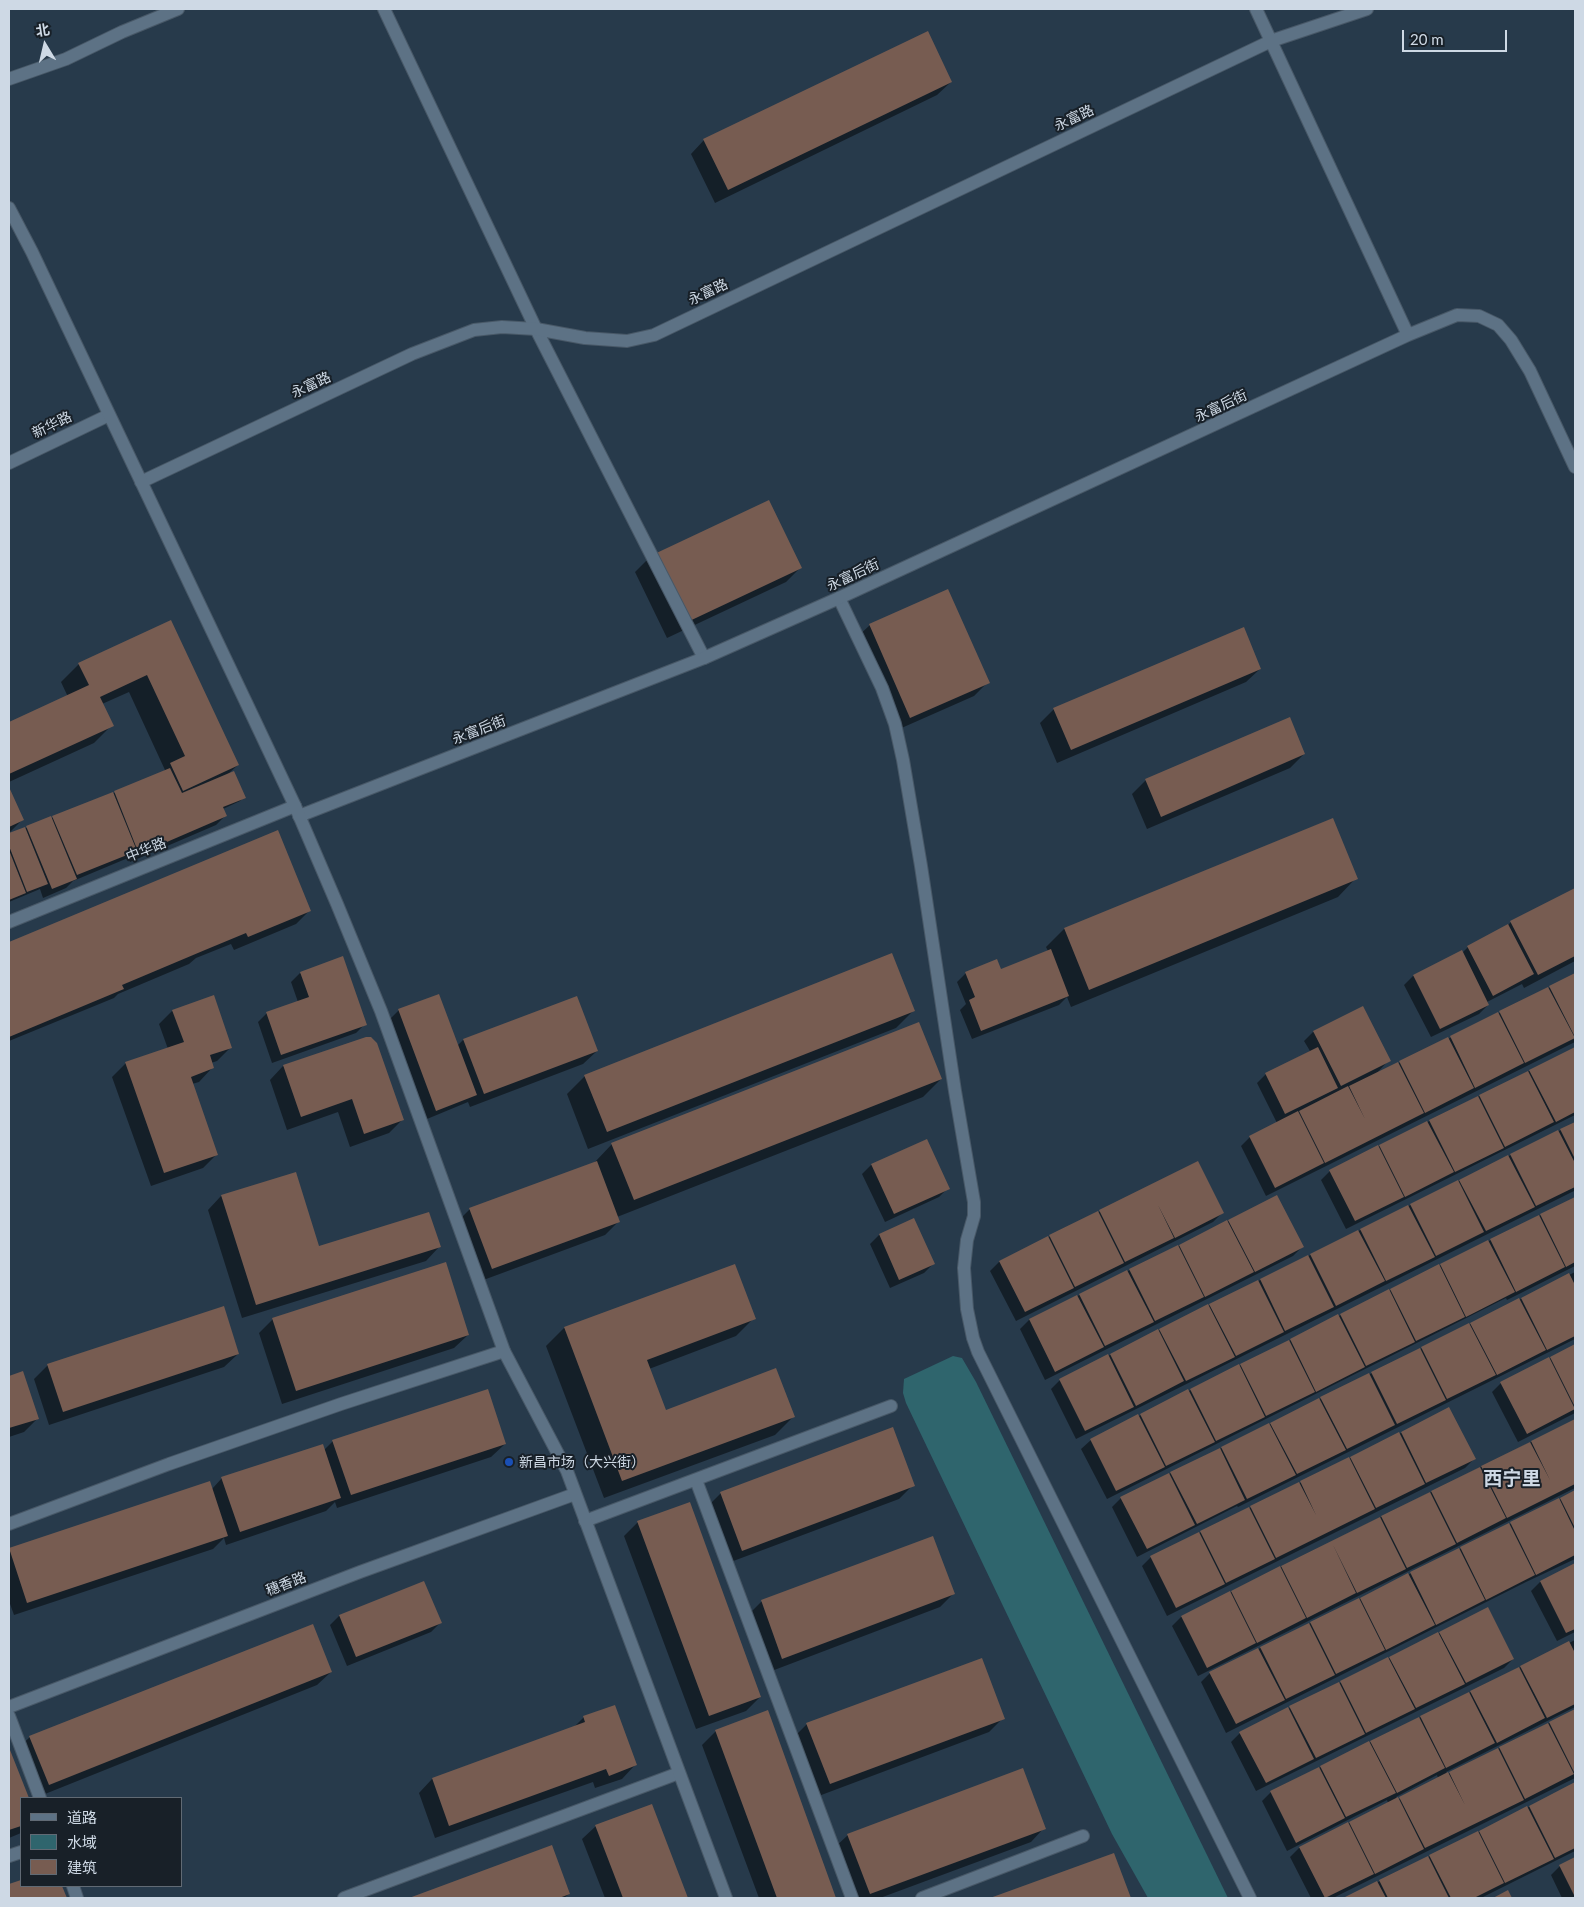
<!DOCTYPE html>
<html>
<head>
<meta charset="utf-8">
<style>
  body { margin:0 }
  #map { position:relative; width:1584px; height:1907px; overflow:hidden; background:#273a4b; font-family:Lato,"Noto Sans SC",sans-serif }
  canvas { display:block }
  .frame { position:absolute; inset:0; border:10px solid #ced9e5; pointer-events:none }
  .legend { position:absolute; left:20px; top:1797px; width:162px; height:90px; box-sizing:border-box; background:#182028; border:1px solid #616a74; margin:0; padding:6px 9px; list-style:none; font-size:15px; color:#ced9e5 }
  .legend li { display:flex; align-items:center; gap:10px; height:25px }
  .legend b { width:25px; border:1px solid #616a74 }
  .north { position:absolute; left:20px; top:20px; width:50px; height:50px; -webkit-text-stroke:4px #182028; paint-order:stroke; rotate:351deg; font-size:14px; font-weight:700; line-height:20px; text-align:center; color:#ced9e5 }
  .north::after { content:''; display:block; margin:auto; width:18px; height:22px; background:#ced9e5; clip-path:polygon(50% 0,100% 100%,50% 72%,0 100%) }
  .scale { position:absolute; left:1402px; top:30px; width:105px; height:22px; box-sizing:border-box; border:2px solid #ced9e5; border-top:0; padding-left:6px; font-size:15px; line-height:18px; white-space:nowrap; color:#ced9e5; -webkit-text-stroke:4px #182028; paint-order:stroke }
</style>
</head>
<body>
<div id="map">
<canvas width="1584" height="1907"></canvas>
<div class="frame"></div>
<ul class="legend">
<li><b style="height:6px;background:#5d7285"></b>道路</li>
<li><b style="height:14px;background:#2f656d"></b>水域</li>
<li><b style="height:14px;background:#775c51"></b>建筑</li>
</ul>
<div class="north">北</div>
<div class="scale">20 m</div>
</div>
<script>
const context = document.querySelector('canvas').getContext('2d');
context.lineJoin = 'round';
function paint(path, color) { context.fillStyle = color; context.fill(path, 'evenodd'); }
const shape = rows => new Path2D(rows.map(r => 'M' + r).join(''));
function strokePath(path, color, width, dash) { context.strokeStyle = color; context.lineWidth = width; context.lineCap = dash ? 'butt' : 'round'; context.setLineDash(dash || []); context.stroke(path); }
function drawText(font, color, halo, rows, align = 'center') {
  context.font = font + ' Lato,"Noto Sans SC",sans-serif'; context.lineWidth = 4; context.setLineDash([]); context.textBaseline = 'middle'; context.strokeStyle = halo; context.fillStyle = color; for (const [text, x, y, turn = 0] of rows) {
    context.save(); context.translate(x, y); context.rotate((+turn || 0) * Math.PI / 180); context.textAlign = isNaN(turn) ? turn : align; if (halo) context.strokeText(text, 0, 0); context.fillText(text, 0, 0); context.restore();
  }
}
paint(shape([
  [953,1356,962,1358,976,1382,1228,1898,1148,1898,1112,1834,906,1403,903,1393,904,1379]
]), '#2f656d');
paint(shape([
  [951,82,937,95,715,203,691,154,704,140],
  [649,558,800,568,786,582,667,638,635,572],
  [171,622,238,765,228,774,244,797,240,801,223,809,225,816,216,825,130,862,128,858,73,881,66,888,43,898,40,889,9,902,9,835,112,794,162,773,165,770,129,692,102,704,112,725,94,743,9,782,9,724,68,697,61,682,79,664],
  [870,625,988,682,974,696,897,730,856,638],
  [1260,669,1246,682,1057,763,1040,723,1054,709],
  [1304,754,1290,768,1147,829,1132,794,1146,780],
  [9,790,22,820,9,833],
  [1332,819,1356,878,1338,897,1071,1007,1067,997,1059,1005,972,1039,960,1010,966,1004,957,982,966,973,1000,970,1048,951,1046,947,1064,929],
  [1575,889,1575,961,1524,988,1522,984,1487,1002,1488,1005,1479,1014,1431,1037,1404,985,1413,976,1463,952,1468,947,1506,927,1511,922],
  [90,910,310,910,296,924,234,950,231,944,196,958,189,964,118,994,114,998,9,1041,9,943],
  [300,973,365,1024,356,1033,272,1063,258,1022,267,1013,298,1002,291,982],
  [1575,975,1575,1042,1266,1196,1241,1146,1250,1137,1277,1123,1257,1083,1266,1074,1310,1051,1304,1041,1313,1032,1389,1060,1376,1074,1448,1039],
  [399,1010,457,1046,463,1040,597,1051,583,1064,470,1107,468,1102,427,1119,390,1019],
  [914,1010,896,1028,588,1149,567,1094,585,1076],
  [172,1011,231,1047,217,1061,211,1063,212,1068,199,1082,192,1084,217,1154,203,1168,151,1186,112,1077,126,1063,168,1049,159,1024],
  [1575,1048,1575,1115,1346,1229,1321,1180,1330,1171],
  [283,1066,403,1119,389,1133,350,1147,338,1112,287,1130,270,1080],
  [941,1079,923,1097,617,1217,618,1222,605,1235,478,1282,456,1223,470,1209,594,1163,612,1144],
  [1575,1123,1574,1191,1076,1439,1051,1389,1060,1380],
  [926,1140,948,1188,939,1197,885,1222,862,1174,871,1165],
  [1197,1163,1222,1213,1213,1222,1016,1321,990,1271,999,1262],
  [221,1196,318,1248,439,1247,426,1261,242,1318,208,1210],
  [1575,1198,1575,1266,1507,1300,1506,1298,1107,1499,1081,1449,1091,1440],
  [914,1220,933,1264,924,1273,890,1288,870,1244,879,1235],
  [1229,1221,1302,1247,1293,1256,1045,1380,1020,1329,1029,1320],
  [1575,1272,1575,1339,1238,1507,1237,1506,1137,1557,1112,1507,1121,1498],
  [754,1318,736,1336,649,1369,665,1412,793,1417,775,1435,604,1498,546,1346,564,1328],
  [273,1319,468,1335,454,1348,282,1404,259,1333],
  [1575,1346,1575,1413,1518,1442,1492,1392,1501,1383],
  [238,1354,224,1367,49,1425,34,1379,48,1365],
  [23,1373,38,1418,24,1432,9,1437,9,1377],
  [1575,1420,1575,1488,1198,1676,1172,1626,1181,1617],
  [1401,1433,1474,1459,1465,1468,1167,1616,1142,1566,1151,1557],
  [333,1441,505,1444,491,1457,337,1508,335,1502,326,1511,226,1545,224,1538,213,1549,14,1615,9,1601,10,1549,212,1489,222,1478,324,1450],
  [913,1485,899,1499,728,1563,707,1507,721,1493],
  [1575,1492,1575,1559,1526,1582,1226,1733,1201,1682,1210,1673],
  [638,1522,760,1697,746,1711,696,1729,624,1536],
  [932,1538,954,1593,940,1607,769,1672,748,1615,761,1602],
  [1575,1565,1575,1632,1557,1641,1531,1591,1540,1582],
  [423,1583,440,1623,431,1632,347,1666,330,1625,339,1616],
  [1440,1633,1513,1659,1504,1668,1256,1791,1231,1742,1240,1733],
  [1575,1640,1575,1707,1446,1772,1448,1774,1575,1710,1575,1778,1333,1898,1311,1898,1290,1857,1299,1848,1388,1803,1387,1800,1287,1851,1262,1801,1271,1792],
  [1437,1775,1438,1778,1398,1800,1396,1797],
  [331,1672,317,1685,35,1798,16,1750,30,1737],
  [767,1712,835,1898,759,1898,702,1745,716,1731],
  [584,1717,635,1765,622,1779,595,1788,593,1782,435,1838,419,1793,432,1779,573,1728],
  [1003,1718,989,1732,816,1797,793,1738,807,1724],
  [9,1752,27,1798,21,1798,21,1833,9,1838],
  [1575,1784,1575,1851,1481,1898,1346,1898],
  [651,1806,687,1898,605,1898,582,1839,596,1826],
  [1044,1828,1031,1842,880,1898,853,1898,834,1848,848,1835],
  [551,1847,569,1894,564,1898,412,1898],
  [1114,1855,1130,1898,993,1898],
  [1575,1859,1575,1898,1562,1898,1551,1875,1560,1866],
  [21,1881,21,1886,61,1886,66,1898,9,1898,9,1886]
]), '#0007');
paint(shape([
  [928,31,952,82,728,190,703,139],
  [769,500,802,568,681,625,648,557],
  [948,589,990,683,910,718,869,624],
  [171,620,239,765,183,791,170,763,185,756,147,675,100,697,114,726,9,774,9,722,89,685,78,663],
  [1244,627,1261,669,1071,750,1053,708],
  [1290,717,1305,754,1161,817,1145,779],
  [170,768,182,793,234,771,246,798,223,807,227,816,139,854,114,791],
  [9,787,24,820,9,827],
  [113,792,137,851,77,875,52,816],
  [51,816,77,879,52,889,26,826],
  [1333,818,1358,879,1089,990,1064,928],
  [25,827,48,884,27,892,9,846,9,833],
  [278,830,311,911,248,937,246,933,205,950,122,985,124,989,9,1037,9,942],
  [9,850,26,893,9,900],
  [1575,888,1575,956,1538,975,1510,921],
  [1508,924,1534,974,1493,996,1467,946],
  [1051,949,1069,996,981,1031,969,1000,975,997,965,972,997,959,1001,969],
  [1462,950,1489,1005,1440,1029,1413,975],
  [892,953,915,1011,607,1132,584,1075],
  [343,956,367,1025,281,1055,266,1012,309,997,300,972],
  [1575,973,1575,1037,1549,986],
  [1548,987,1575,1038,1525,1063,1499,1011],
  [439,994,477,1095,436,1111,398,1009],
  [214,995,232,1048,210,1055,214,1068,191,1077,218,1155,164,1173,125,1062,184,1042,172,1010],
  [577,996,598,1051,484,1094,463,1039],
  [1363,1006,1391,1061,1341,1086,1313,1031],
  [1498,1012,1524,1063,1475,1088,1450,1036],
  [919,1022,942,1079,634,1200,611,1143],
  [366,1037,371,1037,377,1043,404,1120,364,1134,352,1099,301,1117,283,1065],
  [1448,1037,1474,1088,1425,1113,1399,1061],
  [1318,1047,1338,1088,1285,1114,1265,1073],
  [1575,1047,1575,1112,1556,1122,1529,1070],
  [1398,1062,1424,1113,1325,1163,1299,1111,1348,1086,1365,1119,1349,1086],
  [1528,1071,1554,1122,1505,1147,1479,1095],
  [1478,1096,1504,1148,1455,1172,1429,1120],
  [1298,1111,1324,1163,1275,1188,1249,1136],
  [1427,1121,1454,1172,1405,1197,1379,1145],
  [1575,1122,1575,1159,1560,1129],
  [1558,1130,1575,1163,1575,1187,1536,1206,1510,1154],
  [927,1139,950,1189,894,1214,871,1164],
  [1378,1145,1404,1197,1355,1221,1329,1170],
  [1508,1155,1535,1207,1486,1231,1459,1180],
  [597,1161,620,1222,492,1269,469,1208],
  [1198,1161,1224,1213,1175,1238,1158,1205,1174,1238,1125,1262,1099,1210],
  [296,1172,319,1246,429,1212,441,1247,256,1305,221,1195],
  [1458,1180,1484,1232,1436,1256,1410,1204],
  [1277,1195,1304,1247,1255,1272,1228,1220],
  [1575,1197,1575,1262,1566,1267,1540,1214],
  [1408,1205,1435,1257,1386,1281,1360,1229],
  [1098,1211,1124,1263,1075,1287,1049,1235],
  [1539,1215,1565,1267,1516,1292,1490,1239],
  [914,1218,935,1264,899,1280,879,1234],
  [1227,1220,1254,1272,1205,1297,1179,1245],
  [1358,1230,1385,1281,1336,1306,1310,1254],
  [1048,1236,1074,1288,1025,1312,999,1261],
  [1488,1240,1515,1292,1466,1317,1440,1264],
  [1178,1245,1204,1297,1155,1321,1129,1269],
  [1308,1255,1334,1307,1285,1331,1260,1279],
  [446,1262,469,1335,296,1391,272,1318],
  [735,1264,756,1319,647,1360,666,1410,776,1368,795,1417,622,1481,564,1327],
  [1439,1264,1465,1317,1416,1341,1390,1289],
  [1127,1270,1154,1322,1105,1346,1079,1294],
  [1569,1273,1575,1285,1575,1336,1547,1350,1521,1298],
  [1258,1280,1284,1332,1236,1356,1209,1304],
  [1389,1289,1415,1342,1366,1366,1340,1314],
  [1077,1295,1104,1347,1055,1372,1029,1319],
  [1519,1298,1546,1350,1497,1375,1470,1323],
  [1208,1304,1235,1357,1186,1381,1159,1329],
  [224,1306,239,1354,63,1412,47,1364],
  [1338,1314,1365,1367,1316,1392,1290,1339],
  [1469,1323,1496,1375,1447,1399,1421,1347],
  [1158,1329,1184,1381,1136,1406,1110,1354],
  [1289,1340,1315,1392,1266,1416,1240,1364],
  [1575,1344,1575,1407,1550,1357],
  [1420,1348,1446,1400,1397,1424,1371,1372],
  [1108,1354,1134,1407,1085,1431,1059,1379],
  [1549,1357,1575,1409,1527,1434,1500,1382],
  [1239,1364,1265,1417,1216,1441,1190,1389],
  [23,1371,39,1419,9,1428,9,1376],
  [1369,1373,1395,1425,1347,1449,1320,1397],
  [488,1389,506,1444,351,1495,332,1440],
  [1188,1389,1215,1442,1166,1466,1140,1414],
  [1319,1398,1346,1450,1297,1474,1270,1423],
  [1449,1407,1476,1459,1426,1483,1401,1432],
  [1138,1414,1165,1467,1116,1491,1090,1439],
  [1575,1419,1575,1484,1507,1518,1481,1466,1530,1442,1550,1480,1531,1441],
  [1269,1423,1296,1475,1247,1499,1221,1447],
  [893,1427,915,1486,742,1551,720,1492],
  [1399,1432,1425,1484,1376,1508,1350,1457],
  [323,1444,341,1498,240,1532,221,1477],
  [1220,1448,1245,1500,1197,1524,1170,1472],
  [1349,1457,1375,1509,1276,1558,1250,1506,1299,1482,1316,1515,1300,1481],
  [1480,1467,1506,1518,1457,1543,1431,1491],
  [1169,1473,1195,1525,1147,1549,1120,1497],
  [210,1481,228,1536,27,1603,9,1548],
  [1575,1490,1575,1528,1560,1498],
  [1430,1492,1456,1544,1407,1568,1381,1516],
  [1559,1498,1575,1531,1575,1555,1536,1575,1510,1522],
  [690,1502,761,1697,709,1716,637,1521],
  [1249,1507,1275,1559,1226,1583,1200,1531],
  [1380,1517,1406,1569,1357,1593,1333,1545,1356,1593,1307,1618,1281,1566],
  [1509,1523,1535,1575,1486,1600,1460,1547],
  [1199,1532,1225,1584,1176,1608,1150,1556],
  [933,1536,955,1594,782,1659,761,1600],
  [1459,1548,1485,1600,1436,1625,1410,1572],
  [1575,1563,1575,1629,1566,1633,1540,1581],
  [1280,1566,1306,1618,1257,1643,1231,1591],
  [1408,1573,1435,1625,1386,1650,1360,1598],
  [424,1581,442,1623,356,1657,339,1615],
  [1230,1591,1256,1643,1207,1668,1181,1616],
  [1359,1598,1385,1650,1336,1674,1310,1622],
  [1488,1607,1514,1659,1466,1683,1439,1632],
  [1309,1623,1335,1675,1286,1699,1260,1647],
  [313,1624,332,1672,49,1785,29,1736],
  [1438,1632,1465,1684,1416,1708,1389,1657],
  [1569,1641,1575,1653,1575,1704,1547,1718,1520,1666],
  [1258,1648,1285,1700,1236,1724,1209,1672],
  [1388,1657,1415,1709,1366,1733,1340,1681],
  [982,1658,1005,1719,830,1784,806,1723],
  [1519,1667,1545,1718,1497,1743,1470,1691],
  [1339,1682,1365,1734,1316,1758,1289,1706],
  [1469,1692,1495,1743,1446,1768,1420,1716],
  [615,1705,637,1765,609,1776,606,1769,449,1826,432,1778,585,1722,583,1716],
  [1288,1707,1314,1759,1266,1783,1239,1732],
  [1575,1709,1575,1774,1549,1722],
  [768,1710,836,1898,777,1898,715,1730],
  [1419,1717,1445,1768,1397,1793,1370,1741],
  [1548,1723,1574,1774,1525,1799,1499,1747],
  [1369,1741,1396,1793,1346,1817,1320,1766],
  [1498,1748,1524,1800,1425,1848,1399,1797,1448,1772,1465,1805,1449,1772],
  [10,1750,29,1798,21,1798,21,1826,9,1830,9,1751],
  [1319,1767,1345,1818,1296,1843,1270,1791],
  [1023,1768,1046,1829,870,1894,847,1834],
  [1575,1782,1575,1848,1555,1858,1529,1806],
  [1398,1797,1424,1849,1375,1874,1349,1822],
  [652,1804,688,1898,623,1898,595,1825],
  [1527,1806,1554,1859,1505,1883,1479,1831],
  [1348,1822,1374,1874,1325,1898,1299,1847],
  [1478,1831,1504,1883,1474,1898,1451,1898,1429,1855],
  [552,1845,570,1894,559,1898,409,1898],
  [1114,1853,1131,1898,990,1898],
  [1428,1856,1449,1898,1388,1898,1379,1880],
  [1575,1857,1575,1897,1559,1865],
  [21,1880,21,1886,62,1886,67,1898,9,1898,9,1884],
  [1377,1881,1386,1898,1343,1898],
  [1508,1890,1512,1898,1493,1898]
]), '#775c51');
const service = shape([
  [384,9,536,329,704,658],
  [839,598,882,688,895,724,903,760,921,866,955,1091,974,1202,974,1216,967,1240,964,1268,967,1309,973,1338,978,1352,1250,1898],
  [696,1480,852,1898],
  [585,1521,891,1406],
  [9,1716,40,1798],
  [9,1856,21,1852],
  [73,1886,77,1898],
  [344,1898,679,1773],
  [922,1898,1083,1836]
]);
const minor = shape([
  [1256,9,1408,335,1457,315,1479,316,1498,325,1511,340,1530,371,1575,467],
  [9,463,109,415],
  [141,482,412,354,474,330,502,327,536,329,585,338,627,341,654,335,1271,41,1367,9],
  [299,816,704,658,839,598,1408,335],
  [9,922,295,806],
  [9,1524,169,1464,341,1404,504,1351],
  [9,1707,360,1572,575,1494]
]);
const tertiary = shape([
  [9,79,66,59,122,32,178,9],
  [9,208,32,252,253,717,295,806,337,904,381,1011,504,1351,567,1471,726,1898]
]);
strokePath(service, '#485867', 14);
strokePath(minor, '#485867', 14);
strokePath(tertiary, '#485867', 14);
strokePath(service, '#5d7285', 12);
strokePath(minor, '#5d7285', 12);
strokePath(tertiary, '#5d7285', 12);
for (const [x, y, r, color] of [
  [509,1462,5,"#1a4fb4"]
]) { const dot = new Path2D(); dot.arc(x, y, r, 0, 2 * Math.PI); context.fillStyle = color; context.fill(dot); strokePath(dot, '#182028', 2); }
drawText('14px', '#ced9e5', '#182028', [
  ["永富路",1074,118,-25],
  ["永富路",708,292,-25],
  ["永富路",311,385,-25],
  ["永富后街",1221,406,-25],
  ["新华路",52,425,-26],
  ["永富后街",853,575,-25],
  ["永富后街",479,730,-21],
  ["中华路",146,850,-22],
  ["穗香路",286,1584,-21]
]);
drawText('14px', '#ced9e5', '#182028', [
  ["新昌市场（大兴街）",519,1462]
], 'left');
drawText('bold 19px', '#ced9e5', '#182028', [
  ["西宁里",1512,1479]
]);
</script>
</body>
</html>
